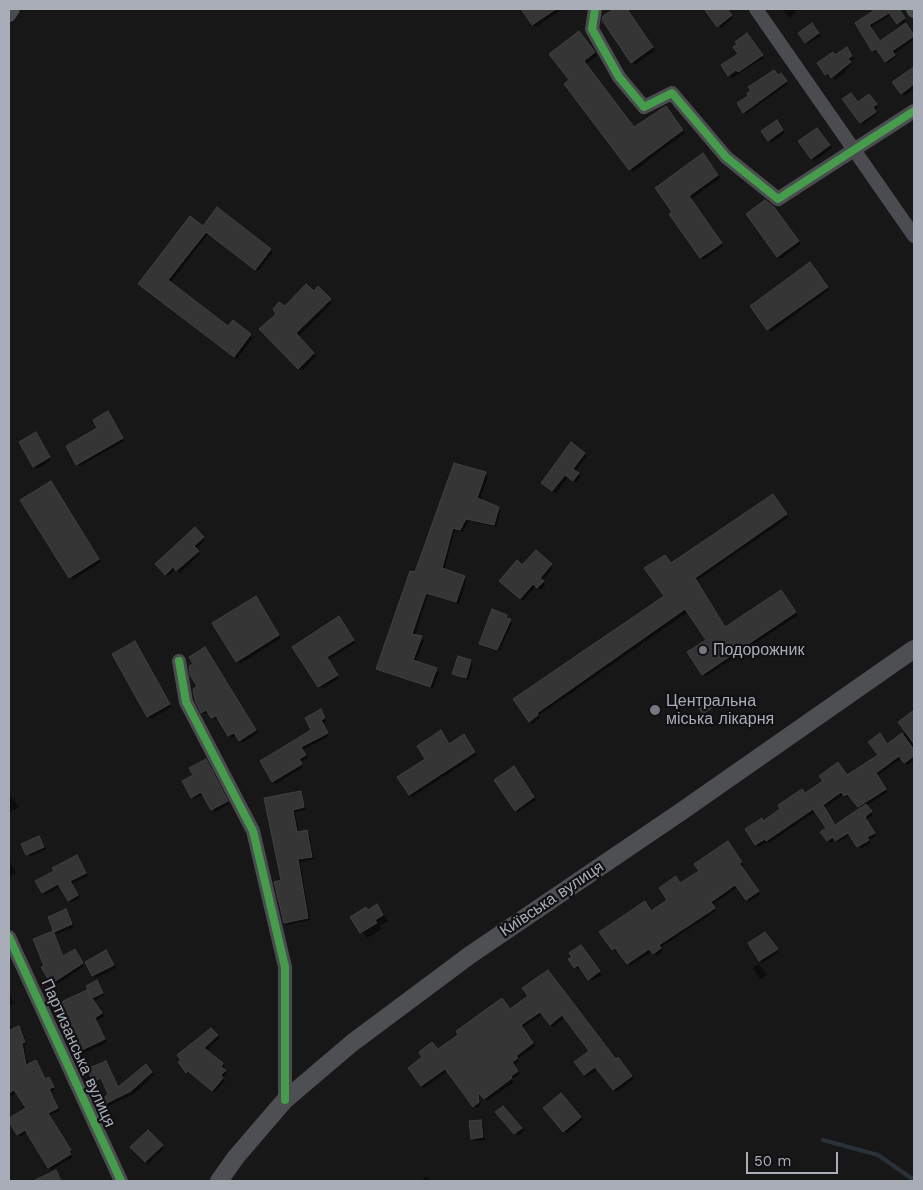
<!DOCTYPE html>
<html>
<head>
<meta charset="utf-8">
<style>
  body { margin:0 }
  #map { position:relative; width:923px; height:1190px; overflow:hidden; background:#171717; font-family:"Work Sans",sans-serif }
  canvas { display:block }
  .frame { position:absolute; inset:0; border:10px solid #a8adb8; pointer-events:none }
  .scale { position:absolute; left:746px; top:1152px; width:92px; height:22px; box-sizing:border-box; border:2px solid #a8adb8; border-top:0; padding-left:6px; font-size:15px; line-height:18px; white-space:nowrap; color:#a8adb8; -webkit-text-stroke:4px #111113; paint-order:stroke }
</style>
</head>
<body>
<div id="map">
<canvas width="923" height="1190"></canvas>
<div class="frame"></div>
<div class="scale">50 m</div>
</div>
<script>
const context = document.querySelector('canvas').getContext('2d');
context.lineJoin = 'round';
function paint(path, color) { context.fillStyle = color; context.fill(path, 'evenodd'); }
const shape = rows => new Path2D(rows.map(r => 'M' + r).join(''));
function strokePath(path, color, width, dash) { context.strokeStyle = color; context.lineWidth = width; context.lineCap = dash ? 'butt' : 'round'; context.setLineDash(dash || []); context.stroke(path); }
function drawText(font, color, halo, rows, align = 'center') {
  context.font = font + ' "Work Sans",sans-serif'; context.lineWidth = 4.5; context.setLineDash([]); context.textBaseline = 'middle'; context.strokeStyle = halo; context.fillStyle = color; for (const [text, x, y, turn = 0] of rows) {
    context.save(); context.translate(x, y); context.rotate((+turn || 0) * Math.PI / 180); context.textAlign = isNaN(turn) ? turn : align; if (halo) context.strokeText(text, 0, 0); context.fillText(text, 0, 0); context.restore();
  }
}
paint(shape([
  [523,9,562,9,536,27],
  [616,9,626,9,655,50,635,65,603,20,604,17],
  [706,9,726,9,733,18,721,28],
  [782,9,794,9,796,12,790,18],
  [874,9,897,9,906,21,900,25,892,14,870,28,880,42,908,27,914,37,914,40,893,54,896,57,888,63,878,50,875,53,873,51,856,23,876,11],
  [814,27,821,36,808,44,806,42],
  [582,35,597,56,586,64,634,128,668,110,685,133,633,172,566,84,571,80],
  [750,37,764,58,732,78,723,66,740,55],
  [849,51,854,59,849,61,852,65,845,70,846,72,835,80,830,74,828,76,826,74,835,56],
  [914,68,914,89,904,96,894,82],
  [778,76,783,77,788,84,746,114,744,112,752,91],
  [871,98,878,107,874,110,877,114,863,125,844,99,858,104],
  [779,124,785,133,771,143,769,140],
  [820,132,832,148,814,161,812,158],
  [705,158,720,178,691,199,723,246,703,260,671,215],
  [774,208,801,244,781,259,778,256],
  [217,209,273,252,258,271,209,233,170,283,228,328,233,322,253,338,237,359,142,286,203,228],
  [813,267,829,290,771,332,751,306],
  [318,288,332,303,298,337,316,356,302,371,261,329,285,308,314,293],
  [110,416,124,441,80,466,77,464,99,428],
  [38,436,51,460,37,469,34,466],
  [571,444,587,456,575,472,581,477,576,483,568,477,556,493,545,485],
  [485,474,488,476,480,501,501,511,496,527,469,521,463,532,455,530,444,570,467,580,459,604,428,594,415,636,424,640,416,662,439,672,433,689,380,671,378,669,415,573],
  [53,485,101,562,73,580,22,500],
  [773,495,789,517,696,581,725,628,783,594,798,615,706,676,703,674,707,640,688,612,538,716,540,718,532,724,530,722,514,699,665,596],
  [195,529,205,540,196,549,200,554,180,573,176,569,168,576,157,564],
  [536,552,553,568,542,581,545,585,541,590,536,586,523,601,501,581,523,566],
  [258,600,281,638,240,664,214,624],
  [506,616,512,623,499,652,483,646,481,643],
  [341,621,355,643,328,660,339,678,322,689,294,647],
  [137,645,171,707,151,719,148,716],
  [205,648,258,733,242,743,237,735,232,738,229,735,218,718,215,720,209,712,205,714,202,712,195,664],
  [471,661,473,664,468,680,454,674],
  [321,711,327,721,323,723,329,736,303,750,308,758,300,762,303,767,276,784,273,781,313,730],
  [914,712,914,761,908,765,902,758,877,776,887,792,866,806,873,815,867,820,876,836,869,840,871,843,861,849,851,835,838,842,835,840,830,843,822,832,828,828,816,811,769,843,768,841,758,847,756,844,764,822,805,794,847,776,880,755,888,745,907,731,900,722],
  [844,794,848,798,851,796,861,809,836,826,825,808],
  [443,735,450,745,466,738,477,755,412,797,410,794,427,759],
  [208,763,229,804,215,812,204,794,194,799,192,797,194,775],
  [516,771,536,800,518,812,516,810],
  [300,792,306,810,295,812,299,833,306,832,309,834,314,859,300,862,310,920,287,925,285,922,282,881,266,799],
  [11,796,19,807,9,813,9,797],
  [39,837,46,849,30,857,23,845],
  [731,845,743,865,741,866,760,894,749,902,738,887,712,905,716,911,660,948,663,951,657,956,653,951,630,966,618,950,616,952,613,949,652,912,669,900,680,884,700,872],
  [9,860,16,873,9,877],
  [79,860,88,876,71,884,80,898,72,902,61,886,45,895,43,892],
  [377,906,388,921,379,926,382,929,367,938,352,917],
  [65,911,74,927,57,934,55,931],
  [53,933,64,956,75,950,84,966,55,986,45,966],
  [768,936,779,952,762,963,760,960],
  [583,949,602,975,592,981,581,967,578,969,575,967],
  [106,951,116,968,96,978,86,962],
  [759,964,767,975,760,979,753,968],
  [548,972,634,1079,616,1092,598,1069,587,1077,585,1074,591,1051,566,1017,553,1027,543,1014,522,1028,535,1046,518,1059,519,1061,513,1065,520,1074,512,1079,514,1082,487,1101,479,1092,481,1105,476,1108,448,1071,424,1088,422,1085,410,1068,510,1010,530,996],
  [99,985,104,995,94,1001,104,1016,97,1021,107,1042,82,1054,72,1036,75,1034,87,992,93,997],
  [9,995,14,1003,9,1006],
  [9,1026,11,1026,14,1029,19,1027,22,1030,27,1044,24,1045,28,1065,36,1061,46,1080,49,1079,51,1081,55,1090,51,1092,60,1111,50,1115,72,1153,70,1154,73,1157,51,1170,28,1132,20,1137,9,1120,27,1108,17,1092,9,1097],
  [211,1029,220,1038,206,1051,225,1067,223,1069,227,1073,223,1078,225,1081,215,1092,191,1073,190,1074,180,1062],
  [106,1062,118,1088,148,1068,154,1075,134,1094,102,1109,100,1106,110,1095,103,1080,95,1082,107,1077],
  [563,1097,583,1120,567,1133,564,1131],
  [503,1107,524,1131,518,1136,497,1113],
  [480,1121,483,1124,485,1140,475,1141,472,1138],
  [148,1131,164,1148,148,1164,132,1147],
  [426,1176,432,1181,421,1181]
]), '#0007');
strokePath(shape([
  [823,1140,878,1155,914,1180]
]), '#2a3239', 4);
const building = shape([
  [521,9,556,9,532,25,521,9],
  [614,9,627,9,653,47,631,63,602,20,603,16,614,9],
  [704,9,727,9,732,15,717,27,704,9],
  [876,9,899,9,905,18,897,24,889,13,869,25,880,41,906,23,914,36,892,51,895,55,885,62,876,49,872,51,855,23,876,9],
  [812,23,819,33,805,43,798,33,812,23],
  [579,31,595,52,584,61,634,127,666,106,683,130,629,170,564,84,569,80,549,54,579,31],
  [747,33,763,55,738,72,736,70,728,76,721,65,738,54,733,47,737,44,735,42,747,33],
  [847,47,852,56,848,59,851,62,831,78,828,73,825,75,817,63,833,52,835,55,847,47],
  [914,67,914,84,901,94,892,82,914,67],
  [774,70,778,75,781,73,787,81,743,113,737,103,748,96,747,93,751,91,748,87,774,70],
  [851,93,858,102,869,94,877,104,873,107,876,112,860,123,842,99,851,93],
  [777,120,783,130,768,141,761,131,777,120],
  [817,128,830,145,811,159,798,141,817,128],
  [703,153,718,175,689,196,722,243,700,258,669,214,672,212,655,188,703,153],
  [765,200,774,207,799,241,777,257,746,214,765,200],
  [217,207,271,249,255,270,206,232,168,280,228,326,233,320,251,334,234,357,138,284,190,216,203,226,217,207],
  [810,262,828,287,767,330,750,306,810,262],
  [306,284,314,291,318,286,331,299,296,333,314,353,298,369,259,329,276,314,273,309,279,302,285,306,306,284],
  [108,411,123,438,76,465,66,446,97,428,93,420,108,411],
  [36,432,50,457,33,467,19,442,36,432],
  [571,442,585,453,573,469,579,473,573,481,565,475,552,491,541,483,571,442],
  [454,463,486,472,477,498,499,507,494,525,466,519,460,530,453,528,442,568,465,576,456,602,426,593,412,634,422,636,413,660,437,668,430,687,376,669,410,571,415,572,454,463],
  [51,481,99,559,69,578,20,500,51,481],
  [773,494,787,514,695,578,725,627,781,590,796,612,702,675,687,652,706,640,685,609,537,713,538,715,529,722,513,699,664,596,644,568,665,555,671,563,773,494],
  [195,527,204,537,194,546,199,551,176,571,173,567,165,575,155,564,195,527],
  [536,550,552,564,540,578,544,581,537,588,533,584,520,599,499,581,517,560,522,565,536,550],
  [256,596,279,635,236,662,212,623,256,596],
  [492,609,507,615,506,618,511,619,497,650,479,644,492,609],
  [339,616,354,640,327,657,338,675,318,687,292,647,339,616],
  [135,641,170,704,147,717,112,654,135,641],
  [205,647,256,730,239,741,234,733,228,736,216,716,211,718,206,710,201,713,195,700,193,689,197,686,190,675,189,666,193,664,189,657,205,647],
  [458,656,471,660,466,678,452,674,458,656],
  [710,696,716,705,703,714,697,706,710,696],
  [321,709,325,718,321,720,328,733,301,747,306,755,299,759,302,764,272,782,260,761,311,730,305,718,321,709],
  [914,710,914,744,898,722,914,710],
  [441,730,449,744,464,734,475,752,409,795,397,777,425,759,417,746,441,730],
  [880,733,887,744,902,733,914,750,914,756,904,763,899,756,876,773,886,789,858,807,847,794,844,796,841,792,823,805,835,825,866,804,872,811,865,817,875,833,867,837,869,840,857,847,848,833,835,841,833,837,827,841,820,832,826,828,813,809,766,841,765,839,755,845,745,829,762,818,763,821,780,809,778,805,802,789,805,793,823,781,819,776,838,762,847,775,878,755,868,742,880,733],
  [206,759,228,801,211,810,201,792,191,798,182,781,193,775,189,768,206,759],
  [514,766,534,797,515,811,494,780,514,766],
  [301,791,304,807,293,810,297,832,307,830,312,857,298,859,308,918,284,923,274,882,281,880,264,798,301,791],
  [39,836,44,847,26,855,21,844,39,836],
  [728,841,742,862,739,863,759,891,746,900,735,885,711,902,715,908,659,945,661,948,653,954,649,949,627,964,615,948,612,950,599,932,645,901,651,911,667,900,659,888,676,876,680,883,699,871,694,864,728,841],
  [77,855,86,873,70,881,78,895,68,901,58,884,42,893,35,881,54,871,52,868,77,855],
  [377,904,383,915,375,920,377,923,360,933,350,917,366,907,368,910,377,904],
  [66,909,72,924,54,932,48,917,66,909],
  [53,931,63,956,75,949,83,963,51,984,41,967,44,966,33,939,53,931],
  [765,932,778,949,759,961,748,943,765,932],
  [581,945,600,971,588,980,578,965,574,968,568,959,572,957,569,953,581,945],
  [106,950,114,965,92,976,85,962,106,950],
  [548,970,616,1059,618,1057,632,1076,613,1090,595,1067,584,1075,574,1062,589,1051,562,1015,550,1025,540,1012,521,1025,533,1043,516,1056,518,1058,512,1062,518,1071,511,1076,512,1078,484,1099,478,1092,479,1102,473,1107,445,1069,421,1086,408,1068,422,1057,419,1052,432,1042,438,1049,458,1035,456,1031,502,998,510,1009,528,996,522,988,548,970],
  [97,980,103,993,92,998,102,1013,95,1018,105,1039,78,1052,70,1036,74,1034,59,1003,87,990,91,997,86,986,97,980],
  [19,1026,25,1042,22,1043,26,1065,36,1060,45,1079,49,1077,54,1087,49,1089,58,1108,48,1113,71,1150,69,1151,71,1154,48,1168,25,1130,17,1135,9,1122,9,1118,26,1108,14,1090,9,1093,9,1030,19,1026],
  [211,1028,218,1035,204,1048,223,1063,221,1067,226,1070,221,1075,223,1078,212,1091,188,1071,186,1073,178,1062,181,1060,177,1055,211,1028],
  [106,1061,118,1087,146,1064,152,1072,131,1091,99,1107,97,1104,108,1094,101,1078,93,1082,87,1069,106,1061],
  [561,1093,581,1117,563,1132,543,1108,561,1093],
  [503,1106,522,1128,514,1134,495,1112,503,1106],
  [481,1120,483,1137,471,1139,469,1121,481,1120],
  [148,1130,163,1145,145,1162,130,1147,148,1130],
  [56,1170,61,1181,33,1181,56,1170]
]);
paint(building, '#353536');
strokePath(building, '#3f4043', 1);
strokePath(shape([
  [595,9,592,29,619,77,644,107,672,93,726,157,778,199,914,111],
  [756,9,914,236],
  [913,9,914,11],
  [9,15,13,9],
  [179,661,186,702,253,831,285,967,285,1100],
  [9,937,121,1181]
]), '#4b4c50', 14);
strokePath(shape([
  [219,1181,236,1157,285,1100,352,1043,470,955,682,811,914,649]
]), '#4d4f52', 18);
strokePath(shape([
  [595,9,592,29,619,77,644,107,672,93,726,157,778,199,914,111],
  [179,661,186,702,253,831,285,967,285,1100],
  [9,937,121,1181]
]), '#469c4c', 8);
for (const [x, y, r, color] of [
  [703,650,5,"#757880"],
  [655,710,6,"#757880"]
]) { const dot = new Path2D(); dot.arc(x, y, r, 0, 2 * Math.PI); context.fillStyle = color; context.fill(dot); strokePath(dot, '#111113', 2); }
drawText('16px', '#a8adb8', '#111113', [
  ["Подорожник",713,650],
  ["Центральна",666,701],
  ["міська лікарня",666,719]
], 'left');
drawText('16px', '#a8adb8', '#111113', [
  ["Київська вулиця",552,899,-34],
  ["Партизанська вулиця",78,1053,66]
]);
</script>
</body>
</html>
